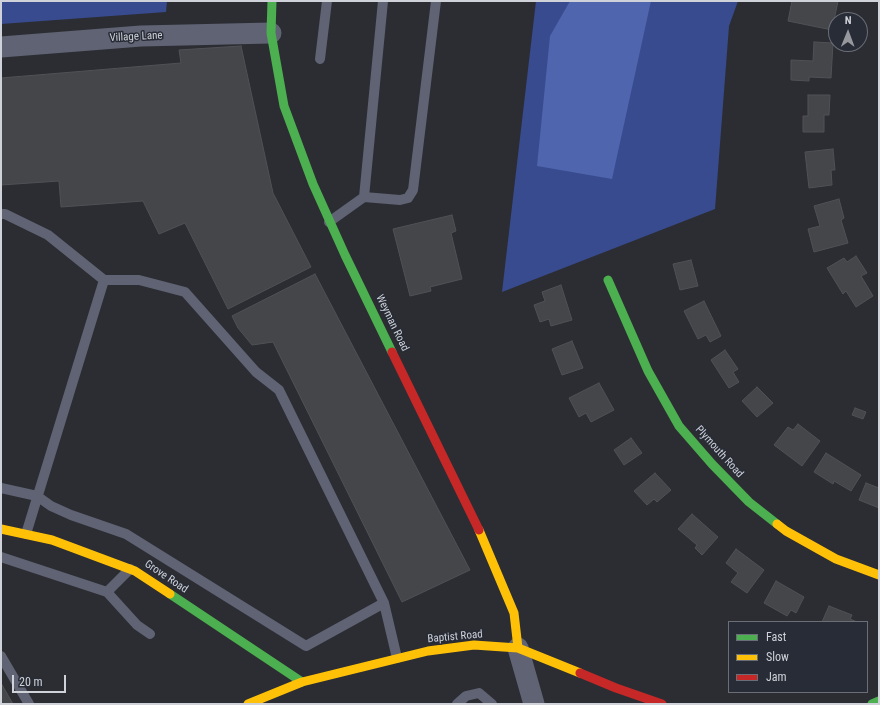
<!DOCTYPE html>
<html>
<head>
<meta charset="utf-8">
<style>
  body { margin:0 }
  #map { position:relative; width:880px; height:705px; overflow:hidden; background:#2c2d32; font-family:"Roboto Condensed",sans-serif }
  canvas { display:block }
  .frame { position:absolute; inset:0; border:2px solid #cfd2d8; pointer-events:none }
  .legend { position:absolute; left:728px; top:621px; width:140px; height:72px; box-sizing:border-box; background:#282c36; border:1px solid #6b6e77; margin:0; padding:5px 7px; list-style:none; font-size:12px; color:#cfd2d8 }
  .legend li { display:flex; align-items:center; gap:8px; height:20px }
  .legend b { width:20px; border:1px solid #6b6e77 }
  .north { position:absolute; left:828px; top:12px; width:40px; height:40px; box-sizing:border-box; background:#282c36; border:1px solid #6b6e77; border-radius:50%; rotate:1deg; font-size:11px; font-weight:700; line-height:16px; text-align:center; color:#cfd2d8 }
  .north::after { content:''; display:block; margin:auto; width:14px; height:18px; background:#96989e; clip-path:polygon(50% 0,100% 100%,50% 72%,0 100%) }
  .scale { position:absolute; left:12px; top:675px; width:54px; height:18px; box-sizing:border-box; border:2px solid #cfd2d8; border-top:0; padding-left:5px; font-size:12px; line-height:14px; white-space:nowrap; color:#cfd2d8; -webkit-text-stroke:3px #282c36; paint-order:stroke }
</style>
</head>
<body>
<div id="map">
<canvas width="880" height="705"></canvas>
<div class="frame"></div>
<ul class="legend">
<li><b style="height:5px;background:#4caf50"></b>Fast</li>
<li><b style="height:5px;background:#ffc107"></b>Slow</li>
<li><b style="height:5px;background:#c62828"></b>Jam</li>
</ul>
<div class="north">N</div>
<div class="scale">20 m</div>
</div>
<script>
const context = document.querySelector('canvas').getContext('2d');
context.lineJoin = 'round';
function paint(path, color) { context.fillStyle = color; context.fill(path, 'evenodd'); }
const shape = rows => new Path2D(rows.map(r => 'M' + r).join(''));
function strokePath(path, color, width, dash) { context.strokeStyle = color; context.lineWidth = width; context.lineCap = dash ? 'butt' : 'round'; context.setLineDash(dash || []); context.stroke(path); }
function drawText(font, color, halo, rows, align = 'center') {
  context.font = font + ' "Roboto Condensed",sans-serif'; context.lineWidth = 3; context.setLineDash([]); context.textBaseline = 'middle'; context.strokeStyle = halo; context.fillStyle = color; for (const [text, x, y, turn = 0] of rows) {
    context.save(); context.translate(x, y); context.rotate((+turn || 0) * Math.PI / 180); context.textAlign = isNaN(turn) ? turn : align; if (halo) context.strokeText(text, 0, 0); context.fillText(text, 0, 0); context.restore();
  }
}
paint(shape([
  [1,1,167,1,166,12,1,24],
  [536,1,738,1,729,26,715,209,502,292]
]), '#384b8f');
paint(shape([
  [570,1,651,1,612,179,537,166,550,36]
]), '#4f65ae');
const building = shape([
  [792,1,838,1,832,30,788,21,792,1],
  [814,42,833,43,831,78,809,77,809,81,791,80,791,60,813,61,814,42],
  [241,46,273,193,311,267,228,309,185,223,159,234,143,201,61,207,59,181,1,185,1,78,181,63,179,50,241,46],
  [808,95,830,95,829,115,824,115,824,132,803,132,803,116,808,116,808,95],
  [833,149,835,170,831,170,832,185,809,188,805,152,833,149],
  [839,199,844,218,841,220,848,243,814,252,808,229,820,226,814,206,839,199],
  [452,215,456,231,451,233,462,279,430,287,431,291,410,296,393,229,452,215],
  [856,256,867,273,861,276,873,296,856,307,846,291,843,294,827,268,844,258,847,262,856,256],
  [691,260,698,286,680,290,673,264,691,260],
  [315,274,470,570,402,602,273,342,252,345,238,328,232,316,315,274],
  [561,285,572,320,551,326,549,319,540,322,534,305,545,301,542,292,561,285],
  [704,301,721,336,710,342,706,335,698,339,684,311,704,301],
  [572,341,583,368,562,375,552,349,572,341],
  [725,350,738,369,733,372,739,382,729,388,711,360,725,350],
  [599,383,614,410,591,422,586,413,579,417,569,398,599,383],
  [757,387,773,403,757,417,742,401,757,387],
  [855,408,866,412,863,419,852,415,855,408],
  [798,424,820,441,802,466,774,445,788,427,793,430,798,424],
  [631,438,642,453,624,465,614,450,631,438],
  [826,453,861,475,851,491,834,481,833,484,814,472,826,453],
  [655,473,671,490,657,502,654,499,647,505,634,491,655,473],
  [866,483,879,488,879,508,859,500,866,483],
  [692,514,718,537,702,555,695,548,697,545,678,529,692,514],
  [736,549,764,570,747,593,731,582,738,573,726,563,736,549],
  [776,581,804,597,796,613,791,610,787,616,764,603,776,581],
  [829,606,852,615,850,619,857,622,822,622,829,606],
  [1,683,13,704,1,704,1,683]
]);
paint(building, '#44464a');
strokePath(building, '#505156', 1);
strokePath(shape([
  [320,59,327,1],
  [364,197,400,200,408,198,413,190,436,1],
  [1,214,5,214,48,235,104,280,139,280,185,292,256,372,279,390,384,603,397,658],
  [329,222,364,197,383,1],
  [1,488,37,496,51,506,71,515,126,534,306,646,384,603],
  [26,534,104,280],
  [1,557,107,592,130,569],
  [107,592,137,625,150,634],
  [1,656,29,704],
  [457,704,466,696,479,693,492,704]
]), '#5f6373', 10);
strokePath(shape([
  [1,47,141,36,271,33],
  [518,648,534,704]
]), '#5f6373', 21);
strokePath(shape([
  [272,1,271,33,284,106,313,184,345,255,392,352],
  [608,280,648,371,679,426,712,464,749,502,777,524],
  [170,594,302,682],
  [872,704,879,701]
]), '#4caf50', 9);
strokePath(shape([
  [777,524,786,531,836,559,879,575],
  [1,529,52,540,135,571,170,594],
  [479,530,514,613,518,648],
  [248,704,302,682,428,651,474,645,518,648,580,673]
]), '#ffc107', 9);
strokePath(shape([
  [392,352,479,530],
  [580,673,616,688,662,704]
]), '#c62828', 9);
drawText('11px', '#cfd2d8', '#282c36', [
  ["Village Lane",136,37,-3],
  ["Weyman Road",392,323,64],
  ["Plymouth Road",719,452,48],
  ["Grove Road",166,577,34],
  ["Baptist Road",455,637,-5]
]);
</script>
</body>
</html>
